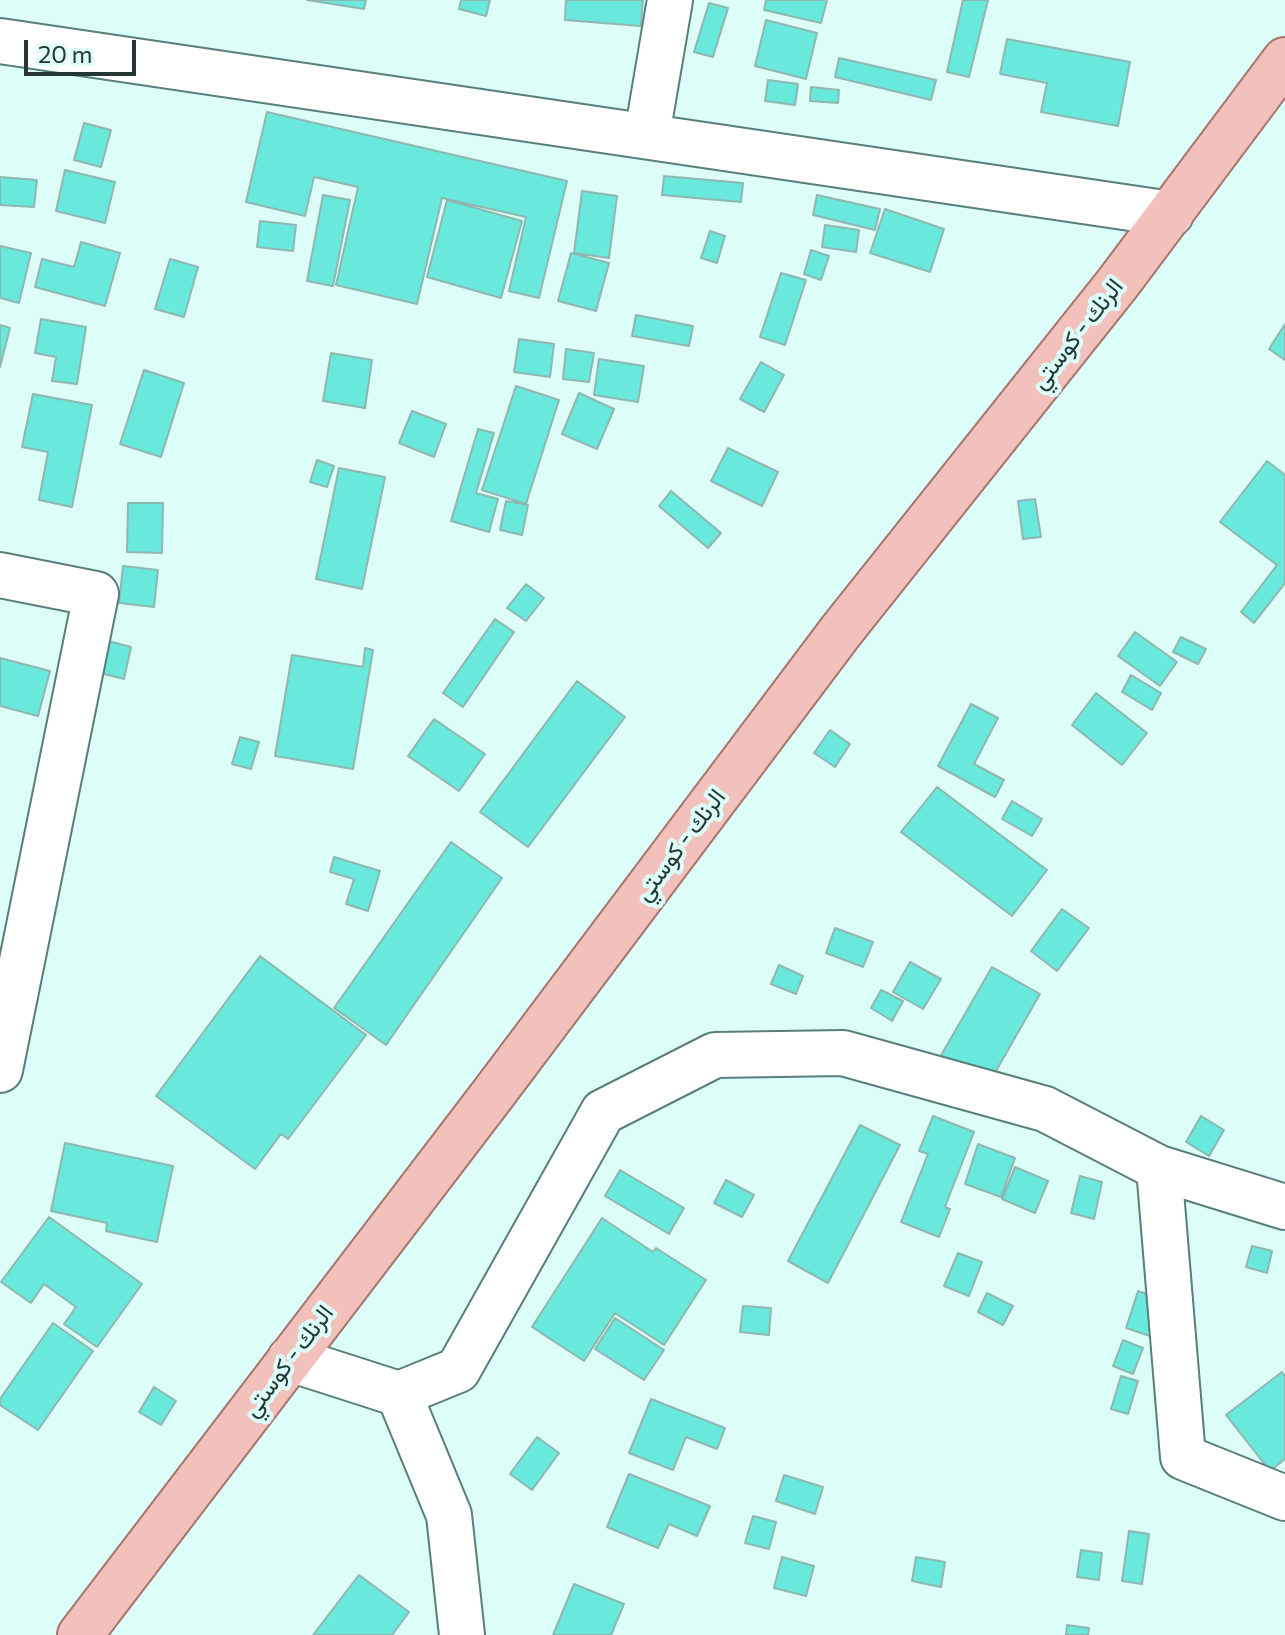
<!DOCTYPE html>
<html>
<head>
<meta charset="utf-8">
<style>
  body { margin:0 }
  #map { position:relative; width:1285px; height:1635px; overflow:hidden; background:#dcfdf8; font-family:Commissioner,sans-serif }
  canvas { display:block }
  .scale { position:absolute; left:24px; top:40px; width:112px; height:36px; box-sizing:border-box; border:4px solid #253634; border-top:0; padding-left:10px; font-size:24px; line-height:28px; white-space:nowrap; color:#253634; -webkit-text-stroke:6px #dcfdf8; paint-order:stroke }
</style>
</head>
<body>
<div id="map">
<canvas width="1285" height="1635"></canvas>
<div class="scale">20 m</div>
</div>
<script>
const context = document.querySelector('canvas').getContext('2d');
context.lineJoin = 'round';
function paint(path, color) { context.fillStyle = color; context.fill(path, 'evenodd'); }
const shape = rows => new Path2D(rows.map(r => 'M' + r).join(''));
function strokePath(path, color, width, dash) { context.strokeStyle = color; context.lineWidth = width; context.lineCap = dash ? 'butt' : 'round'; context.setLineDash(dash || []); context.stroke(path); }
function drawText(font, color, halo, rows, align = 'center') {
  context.font = font + ' Commissioner,Vazirmatn,sans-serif'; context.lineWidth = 8; context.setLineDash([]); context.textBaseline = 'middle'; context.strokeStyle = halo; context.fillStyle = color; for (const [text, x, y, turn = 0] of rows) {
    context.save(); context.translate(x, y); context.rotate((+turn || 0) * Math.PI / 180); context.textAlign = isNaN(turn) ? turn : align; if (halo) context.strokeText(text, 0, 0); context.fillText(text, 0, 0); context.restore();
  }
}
const building = shape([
  [307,0,366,0,364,9,307,0],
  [461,0,490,0,486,16,459,9,461,0],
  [566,0,643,0,641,26,565,20,566,0],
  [766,0,827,0,821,23,764,10,766,0],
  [963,0,988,0,969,77,947,72,963,0],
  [709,3,728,8,713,57,694,52,709,3],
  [766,20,817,33,806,79,755,66,766,20],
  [1007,39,1130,62,1118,126,1041,112,1047,83,1000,74,1007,39],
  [839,58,936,80,931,100,835,77,839,58],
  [768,80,798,84,795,105,765,101,768,80],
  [811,87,839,90,838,103,810,101,811,87],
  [267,112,567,181,539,298,509,291,526,217,442,198,417,304,336,285,358,187,314,177,305,216,246,202,267,112],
  [84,123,111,130,101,167,74,160,84,123],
  [65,170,115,182,105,223,56,211,65,170],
  [664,176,743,183,741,202,662,195,664,176],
  [0,177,37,180,34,207,0,205,0,177],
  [582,191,617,196,609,258,574,253,582,191],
  [323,195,350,200,333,286,307,281,323,195],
  [817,195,880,209,875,230,813,215,817,195],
  [447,200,522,221,501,298,427,277,447,200],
  [885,209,944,229,930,272,870,253,885,209],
  [260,221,296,225,293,251,257,247,260,221],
  [825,225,859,230,856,252,822,247,825,225],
  [710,231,725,236,717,263,701,258,710,231],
  [81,242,120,253,105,306,35,287,42,259,74,267,81,242],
  [0,246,31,253,19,303,0,298,0,246],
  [811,250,829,256,821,280,804,274,811,250],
  [571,253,609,263,596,311,558,301,571,253],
  [170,259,198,267,184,317,155,309,170,259],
  [781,273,806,280,785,345,760,337,781,273],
  [636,315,693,326,689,346,632,336,636,315],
  [41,319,86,327,77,384,52,381,56,357,35,353,41,319],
  [1285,324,1285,360,1269,349,1285,324],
  [0,325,10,328,0,367,0,325],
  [519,339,554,344,550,377,514,372,519,339],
  [566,349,594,353,589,382,563,379,566,349],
  [331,353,372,360,365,408,323,401,331,353],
  [599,359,644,366,638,402,594,395,599,359],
  [761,362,784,375,764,412,740,399,761,362],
  [144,370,184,383,161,457,120,444,144,370],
  [516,386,559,400,526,504,482,490,516,386],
  [579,393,614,409,597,449,562,434,579,393],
  [33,394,92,405,72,507,39,500,48,452,22,447,33,394],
  [412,411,446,424,434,457,399,443,412,411],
  [478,429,494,433,476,493,498,499,489,532,451,521,478,429],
  [728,448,778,472,762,506,711,481,728,448],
  [317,460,334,466,327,487,310,482,317,460],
  [1267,461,1285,475,1285,583,1254,623,1241,612,1277,565,1220,522,1267,461],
  [339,468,385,477,362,589,316,579,339,468],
  [671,491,721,533,708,548,659,506,671,491],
  [1035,499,1041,537,1023,539,1018,501,1035,499],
  [506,501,528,505,522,535,500,530,506,501],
  [128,503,163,503,162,553,127,552,128,503],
  [123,566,158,570,154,607,119,603,123,566],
  [526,584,544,598,526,621,507,608,526,584],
  [495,619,514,632,463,707,443,693,495,619],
  [1135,632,1177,662,1160,686,1118,656,1135,632],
  [1181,637,1206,649,1198,664,1173,652,1181,637],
  [108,641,131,647,124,679,100,673,108,641],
  [365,648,373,650,353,769,275,756,292,655,363,667,365,648],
  [0,658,50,671,38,716,0,706,0,658],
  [1131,675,1161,693,1152,710,1122,692,1131,675],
  [577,681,625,717,528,847,480,812,577,681],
  [1096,693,1147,733,1122,765,1072,725,1096,693],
  [971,704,998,718,974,764,1004,780,995,797,938,766,971,704],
  [434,719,485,754,459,791,408,756,434,719],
  [830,730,850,744,835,767,814,753,830,730],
  [240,737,259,742,251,769,232,764,240,737],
  [937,787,1047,870,1012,916,901,832,937,787],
  [1012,801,1042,819,1032,836,1002,819,1012,801],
  [451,842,502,878,386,1045,334,1008,451,842],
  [334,857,380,871,368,911,346,904,354,879,330,872,334,857],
  [1062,909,1089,928,1057,971,1031,951,1062,909],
  [835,928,873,942,863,967,826,953,835,928],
  [260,956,366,1035,288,1139,281,1134,255,1169,156,1096,260,956],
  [910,962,941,979,923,1009,893,992,910,962],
  [779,965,803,976,796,994,771,984,779,965],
  [992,967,1040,994,984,1092,936,1064,992,967],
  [881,990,903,1001,892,1021,871,1008,881,990],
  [933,1116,974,1132,945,1207,950,1209,939,1237,901,1222,928,1154,919,1151,933,1116],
  [1201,1116,1224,1130,1209,1156,1186,1142,1201,1116],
  [860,1125,900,1145,828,1283,788,1261,860,1125],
  [65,1143,173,1166,157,1242,106,1231,107,1223,51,1211,65,1143],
  [978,1144,1015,1158,1001,1197,965,1184,978,1144],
  [1015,1167,1048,1181,1035,1213,1002,1199,1015,1167],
  [620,1170,684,1208,669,1234,605,1196,620,1170],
  [1080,1176,1102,1182,1094,1219,1071,1213,1080,1176],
  [726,1180,754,1195,742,1217,714,1203,726,1180],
  [49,1217,142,1284,97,1347,64,1324,76,1307,44,1284,31,1303,1,1282,49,1217],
  [602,1218,653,1252,656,1248,706,1280,664,1345,615,1313,584,1361,532,1327,602,1218],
  [1252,1246,1272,1251,1267,1273,1246,1267,1252,1246],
  [958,1253,982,1262,969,1296,944,1286,958,1253],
  [1138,1291,1162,1299,1150,1336,1126,1328,1138,1291],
  [987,1293,1013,1306,1003,1325,978,1312,987,1293],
  [743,1306,771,1308,769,1335,740,1332,743,1306],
  [615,1318,664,1350,644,1380,595,1349,615,1318],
  [53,1323,93,1351,38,1430,0,1405,0,1399,53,1323],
  [1123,1340,1143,1348,1133,1374,1113,1366,1123,1340],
  [1282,1372,1285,1376,1285,1459,1270,1471,1226,1415,1282,1372],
  [1121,1376,1138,1381,1128,1414,1111,1409,1121,1376],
  [154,1387,176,1401,161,1425,139,1412,154,1387],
  [651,1399,725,1428,717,1449,686,1437,673,1470,629,1453,651,1399],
  [537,1437,559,1453,532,1490,510,1474,537,1437],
  [629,1474,710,1506,697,1536,669,1524,658,1548,607,1527,629,1474],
  [784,1475,823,1487,815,1514,776,1501,784,1475],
  [753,1516,776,1522,769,1549,745,1543,753,1516],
  [1129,1531,1149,1534,1142,1584,1122,1581,1129,1531],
  [1081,1550,1102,1553,1099,1580,1077,1577,1081,1550],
  [782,1557,814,1566,806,1596,774,1588,782,1557],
  [916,1557,945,1562,941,1587,912,1581,916,1557],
  [359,1575,409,1612,392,1635,313,1635,359,1575],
  [574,1584,624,1604,611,1635,553,1635,574,1584],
  [1067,1625,1089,1628,1088,1635,1066,1635,1067,1625]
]);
paint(building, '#68e9dc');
strokePath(building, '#8fb7b2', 2);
const minor = shape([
  [0,41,1171,214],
  [647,135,670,0],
  [0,575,96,594,0,1070],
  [1159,1168,1285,1207],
  [290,1359,399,1394,458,1370,603,1112,715,1055,843,1053,1045,1109,1159,1168,1183,1457,1285,1498],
  [399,1394,449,1515,462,1635]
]);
const major = shape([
  [80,1635,493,1094,841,631,1118,283,1285,60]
]);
strokePath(minor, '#587f7a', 48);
strokePath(major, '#a5756e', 48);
strokePath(minor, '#fff', 44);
strokePath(major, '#f2c1bb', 44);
drawText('24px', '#253634', '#dcfdf8', [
  ["الرنك - كوستي",1077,334,-52],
  ["الرنك - كوستي",680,845,-53],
  ["الرنك - كوستي",288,1361,-53]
]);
</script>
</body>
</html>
